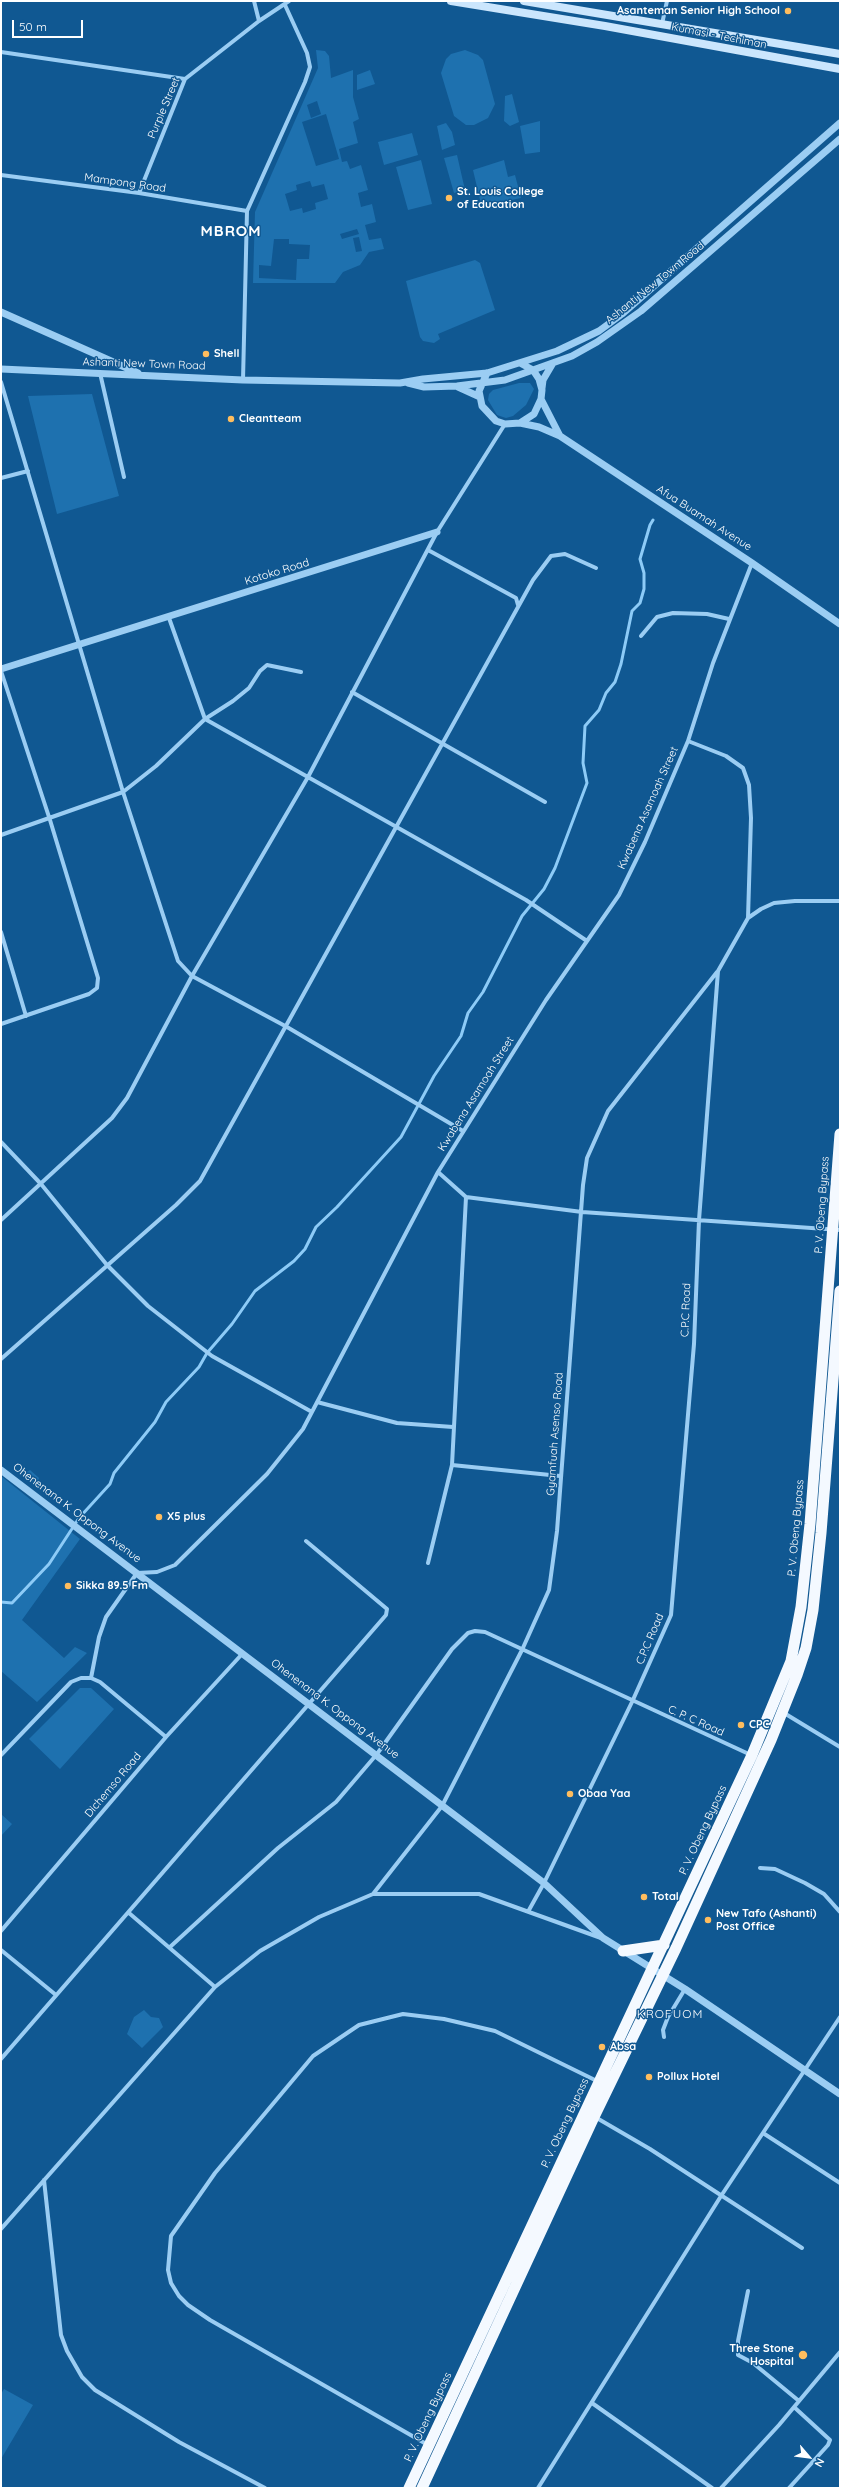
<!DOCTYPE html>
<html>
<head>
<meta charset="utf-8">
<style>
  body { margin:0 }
  #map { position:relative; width:841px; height:2489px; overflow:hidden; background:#105892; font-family:Quicksand,sans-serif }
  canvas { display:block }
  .frame { position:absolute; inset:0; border:2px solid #fff; pointer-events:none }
  .north { position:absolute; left:789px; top:2437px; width:40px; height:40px; -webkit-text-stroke:3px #105892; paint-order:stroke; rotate:118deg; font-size:11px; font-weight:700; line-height:16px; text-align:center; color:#fff }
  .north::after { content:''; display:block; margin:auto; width:14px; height:18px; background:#fff; clip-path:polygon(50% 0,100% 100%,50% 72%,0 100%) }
  .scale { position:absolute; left:12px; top:20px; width:71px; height:18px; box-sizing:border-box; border:2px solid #fff; border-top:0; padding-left:5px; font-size:12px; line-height:14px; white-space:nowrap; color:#fff; -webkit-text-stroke:3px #105892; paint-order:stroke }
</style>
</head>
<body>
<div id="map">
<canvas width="841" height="2489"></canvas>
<div class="frame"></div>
<div class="north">N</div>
<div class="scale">50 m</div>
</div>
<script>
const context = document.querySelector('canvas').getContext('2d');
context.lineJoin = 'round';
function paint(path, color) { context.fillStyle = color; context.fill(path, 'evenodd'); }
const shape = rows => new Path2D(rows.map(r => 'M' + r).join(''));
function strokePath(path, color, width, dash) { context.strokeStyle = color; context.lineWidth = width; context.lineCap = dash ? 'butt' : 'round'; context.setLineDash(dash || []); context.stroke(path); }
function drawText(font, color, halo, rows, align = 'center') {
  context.font = font + ' Quicksand,sans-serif'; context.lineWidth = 3; context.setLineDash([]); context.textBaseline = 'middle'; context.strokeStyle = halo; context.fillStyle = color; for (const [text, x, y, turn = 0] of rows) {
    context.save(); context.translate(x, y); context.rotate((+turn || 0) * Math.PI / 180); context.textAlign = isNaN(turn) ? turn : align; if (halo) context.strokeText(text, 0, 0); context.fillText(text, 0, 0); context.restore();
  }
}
paint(shape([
  [316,50,325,51,329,56,331,78,353,70,353,97,359,119,353,122,358,143,339,149,342,162,347,161,350,169,361,165,368,190,358,193,361,207,372,204,376,222,365,225,369,240,381,238,384,249,369,252,360,265,343,272,335,283,253,283,255,212,318,68],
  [317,101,321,114,311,118,307,105],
  [326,114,339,159,316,166,302,122],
  [310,181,312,187,324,184,328,199,315,203,316,209,303,213,302,208,290,211,285,194,297,190,296,185],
  [357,229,359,234,342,239,340,234],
  [359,237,362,251,356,252,353,238],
  [274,239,289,239,289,244,310,245,309,259,297,259,296,280,259,278,259,265,271,266],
  [465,50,478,55,483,60,495,104,488,118,474,125,466,125,454,116,441,73,446,59,451,54],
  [370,70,375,84,357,90,357,75],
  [512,94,519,122,510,126,504,121,505,96],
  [540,121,540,152,525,154,520,126],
  [446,123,452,132,455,145,442,150,437,126],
  [412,133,418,155,384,165,378,142],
  [457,155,465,190,454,193,444,158],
  [421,160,432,204,408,210,396,167],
  [504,160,508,177,515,175,521,198,493,204,492,202,481,204,473,170],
  [475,260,480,263,495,310,438,334,440,339,434,343,423,341,420,337,406,281],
  [519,383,530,383,534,389,526,405,513,416,506,418,497,415,488,400,489,394,493,390],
  [92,394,119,496,57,514,28,396],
  [30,1470,39,1478,36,1485,22,1475],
  [1,1476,80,1539,22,1620,64,1658,75,1647,87,1653,37,1702,1,1671],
  [80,1688,91,1688,114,1709,60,1769,29,1739],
  [1,1814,12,1824,1,1836],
  [144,2010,151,2017,159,2018,163,2027,142,2048,127,2034,134,2017],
  [4,2389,33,2405,1,2459,1,2394]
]), '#1e71af');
strokePath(shape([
  [1,1602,12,1603,49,1564,79,1518,110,1484,114,1473,155,1422,166,1402,199,1367,207,1353,232,1324,255,1291,294,1261,305,1249,316,1227,337,1207,401,1137,434,1076,461,1036,468,1013,483,992,522,916,544,889,555,868,587,783,583,763,585,726,599,710,606,693,615,682,621,664,632,611,640,603,644,589,644,573,640,559,650,525,653,520]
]), '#8dcbf7', 3);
strokePath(shape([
  [254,1,259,21],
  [662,24,667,1],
  [1,52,185,79],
  [1,175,139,193,247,211],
  [139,193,185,79,259,21,289,1],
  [100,373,124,477],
  [243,380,247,211,305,82,310,67,307,53,285,5],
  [1,382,123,792,178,961,192,976,287,1027,463,1131],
  [1,478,28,471],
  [428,550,516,598,518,605],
  [169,618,205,719,526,900,587,941],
  [641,636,657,617,673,613,707,614,729,619],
  [1,671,50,820,98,978,97,988,89,994,1,1024],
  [352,692,545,802],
  [688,741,726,756,743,768,749,785,751,818,748,918],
  [1,835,123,792,156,766,205,719,233,701,249,688,260,671,267,665,301,672],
  [1,932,26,1016],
  [1,1142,41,1184,107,1265,148,1306,212,1356,312,1412],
  [438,1172,466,1197,582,1212,840,1230],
  [1,1220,112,1118,127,1098,192,976,308,777,437,532,505,424],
  [1,1359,176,1205,200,1181,533,580,551,556,565,554,596,568],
  [317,1402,397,1423,453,1427],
  [452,1465,560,1476],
  [428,1563,452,1465,466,1197],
  [91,1678,99,1637,106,1617,137,1573,157,1572,175,1565,267,1474,303,1429,438,1172,546,1000,619,895,645,842,688,741,713,663,752,563],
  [784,1713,840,1747],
  [1,1755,71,1682,81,1678,91,1678,100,1682,166,1737],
  [760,1868,775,1869,805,1883,824,1894,840,1912],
  [373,1894,442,1806,522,1650,549,1590,557,1531,583,1185,587,1158,608,1111,717,972],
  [529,1910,544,1883,632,1702,671,1615,694,1344,699,1220,718,971,748,918,761,909,774,903,795,901,840,901],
  [129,1913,215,1987],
  [1,1931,166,1737,243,1653],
  [170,1947,278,1848,336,1802,377,1754,452,1649,468,1633,475,1631,485,1632,751,1755],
  [1,1950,56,1995],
  [664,2037,663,2030,668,2017,685,1989],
  [1,2059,386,1615,387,1609,306,1541],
  [595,2117,650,2149,802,2248],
  [763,2133,840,2183],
  [44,2180,61,2335,67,2351,82,2377,95,2390,179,2442,265,2488],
  [1,2229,215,1987,260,1951,319,1917,373,1894,479,1894,601,1938],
  [748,2291,738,2341,738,2355,753,2363,799,2401],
  [592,2403,712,2488],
  [428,2445,210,2320,188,2305,179,2296,171,2283,168,2270,171,2236,215,2173,313,2056,359,2025,403,2014,444,2019,495,2031,599,2082],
  [538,2488,721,2196,840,2017],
  [721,2488,779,2425,840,2352],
  [789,2488,828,2445,830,2440,794,2407]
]), '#9bcdf3', 4);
strokePath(shape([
  [1,312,138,373],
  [1,369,243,380,400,383,423,379,487,373,557,351,599,331,622,314,840,123],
  [487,373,479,391,482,406,496,421,505,424,520,423,534,414,541,399,542,390,539,379,533,370,520,363],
  [408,383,424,387,457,386,505,380,572,356,597,342,641,311,840,139],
  [458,387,480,397],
  [542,388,543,380,553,363],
  [541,399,560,436],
  [520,423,539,427,560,436,752,563,840,624],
  [1,669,437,532],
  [1,1470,544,1883,603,1938,685,1989,840,2094]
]), '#9bcdf3', 7);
strokePath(shape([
  [451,1,605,26,840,69],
  [524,1,840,54]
]), '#cbe6fd', 8);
strokePath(shape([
  [623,1951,664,1945],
  [409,2488,752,1755,791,1661,801,1607,810,1524,840,1134],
  [422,2488,594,2117,676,1948,771,1740,797,1675,806,1648,813,1610,821,1533,840,1291]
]), '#f4f9ff', 11);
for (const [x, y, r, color] of [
  [788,11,4,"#ffbd5e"],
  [449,198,4,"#ffbd5e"],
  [206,354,4,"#ffbd5e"],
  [231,419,4,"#ffbd5e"],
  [159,1517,4,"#ffbd5e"],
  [68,1586,4,"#ffbd5e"],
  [741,1725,4,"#ffbd5e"],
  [570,1794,4,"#ffbd5e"],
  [644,1897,4,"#ffbd5e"],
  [708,1920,4,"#ffbd5e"],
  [602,2047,4,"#ffbd5e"],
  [649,2077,4,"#ffbd5e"],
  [803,2355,5,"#ffbd5e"]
]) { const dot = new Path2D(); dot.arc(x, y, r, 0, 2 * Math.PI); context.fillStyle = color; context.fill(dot); strokePath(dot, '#105892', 1.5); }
drawText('bold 11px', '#fff', '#105892', [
  ["Asanteman Senior High School",780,11,"right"],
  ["St. Louis College",457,192],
  ["of Education",457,205],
  ["Shell",214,354],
  ["Cleantteam",239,419],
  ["X5 plus",167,1517],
  ["Sikka 89.5 Fm",76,1586],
  ["CPC",749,1725],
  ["Obaa Yaa",578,1794],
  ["Total",652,1897],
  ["New Tafo (Ashanti)",716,1914],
  ["Post Office",716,1927],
  ["Absa",610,2047],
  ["Pollux Hotel",657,2077],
  ["Three Stone",794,2349,"right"],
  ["Hospital",794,2362,"right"]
], 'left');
drawText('11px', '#fff', '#105892', [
  ["Kumasi - Techiman",719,36,11],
  ["Purple Street",164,108,-67],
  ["Mampong Road",125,183,8],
  ["Ashanti New Town Road",655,283,-39],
  ["Ashanti New Town Road",144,364,2],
  ["Afua Buamah Avenue",704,518,33],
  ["Kotoko Road",277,572,-17],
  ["Kwabena Asamoah Street",648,808,-66],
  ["Kwabena Asamoah Street",476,1094,-58],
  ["P. V. Obeng Bypass",822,1205,-86],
  ["C.P.C Road",686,1310,-88],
  ["Gyamfuah Asenso Road",555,1434,-86],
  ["Ohenenana K. Oppong Avenue",77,1513,37],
  ["P. V. Obeng Bypass",796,1528,-85],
  ["C.P.C Road",650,1639,-67],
  ["Ohenenana K. Oppong Avenue",335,1709,37],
  ["C. P. C Road",696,1721,24],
  ["Dichemso Road",113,1785,-50],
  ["P. V. Obeng Bypass",703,1830,-65],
  ["P. V. Obeng Bypass",565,2123,-65],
  ["P. V. Obeng Bypass",428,2417,-65]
]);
context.letterSpacing = '1px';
drawText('12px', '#fff', '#105892', [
  ["KROFUOM",670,2014]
]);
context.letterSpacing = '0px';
context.letterSpacing = '1px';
drawText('bold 15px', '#fff', '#105892', [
  ["MBROM",231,231]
]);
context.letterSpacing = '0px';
</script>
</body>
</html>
